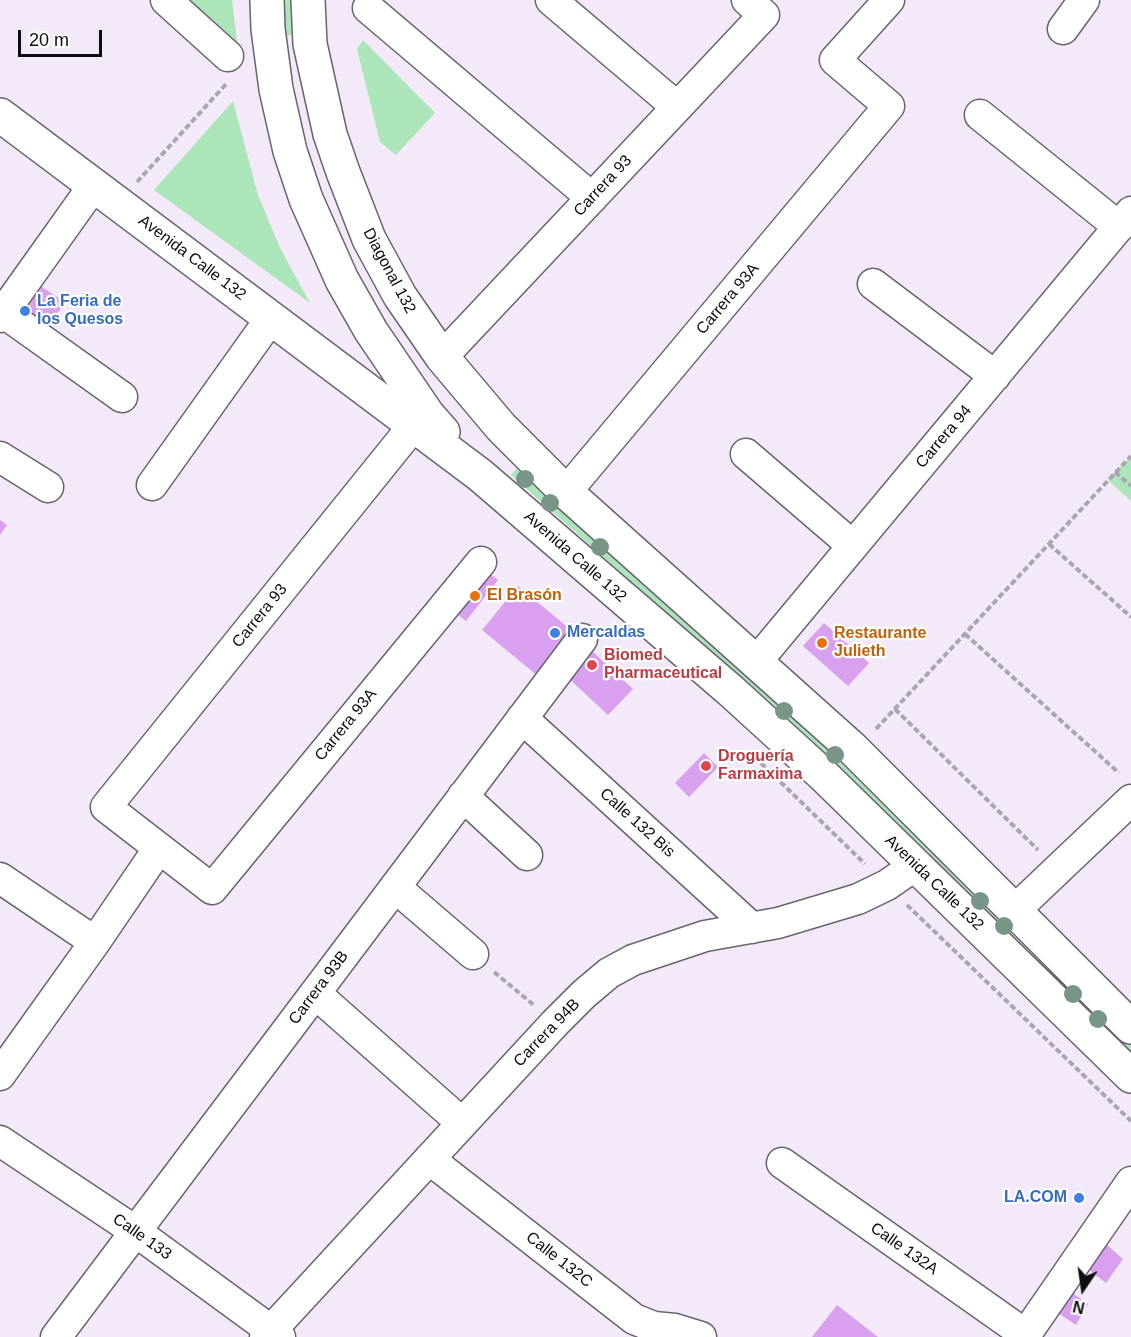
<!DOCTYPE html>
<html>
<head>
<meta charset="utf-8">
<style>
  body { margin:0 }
  #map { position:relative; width:1131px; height:1337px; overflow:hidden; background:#f3e9f8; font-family:Arial,sans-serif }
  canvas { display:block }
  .north { position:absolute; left:1053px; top:1259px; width:60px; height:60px; -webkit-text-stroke:4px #fff; paint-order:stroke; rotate:193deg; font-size:16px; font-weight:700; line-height:24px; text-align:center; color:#100d11 }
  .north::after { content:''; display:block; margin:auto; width:21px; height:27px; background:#100d11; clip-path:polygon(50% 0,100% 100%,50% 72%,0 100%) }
  .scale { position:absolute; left:18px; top:30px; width:84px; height:27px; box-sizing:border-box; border:3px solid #100d11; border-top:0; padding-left:8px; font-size:18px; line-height:21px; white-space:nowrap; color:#100d11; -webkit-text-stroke:4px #fff; paint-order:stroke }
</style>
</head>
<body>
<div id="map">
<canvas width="1131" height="1337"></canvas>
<div class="north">N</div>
<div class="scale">20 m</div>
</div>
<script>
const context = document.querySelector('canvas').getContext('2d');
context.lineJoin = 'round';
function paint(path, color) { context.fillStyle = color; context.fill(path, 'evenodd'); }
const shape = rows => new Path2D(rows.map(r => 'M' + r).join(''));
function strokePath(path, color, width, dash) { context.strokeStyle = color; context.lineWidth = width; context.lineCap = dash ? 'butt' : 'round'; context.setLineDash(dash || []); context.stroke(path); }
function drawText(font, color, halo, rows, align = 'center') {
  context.font = font + ' Arial,sans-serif'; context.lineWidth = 4.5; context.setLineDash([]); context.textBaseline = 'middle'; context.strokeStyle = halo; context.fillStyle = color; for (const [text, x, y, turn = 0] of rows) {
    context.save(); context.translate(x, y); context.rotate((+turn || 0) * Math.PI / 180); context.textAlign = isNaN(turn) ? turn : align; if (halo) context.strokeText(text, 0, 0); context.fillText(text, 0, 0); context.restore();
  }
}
paint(shape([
  [176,0,232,0,239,58],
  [283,0,294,0,295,34,286,36],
  [363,40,435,113,396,155,380,142,357,49],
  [233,101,258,195,280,248,310,303,154,190],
  [1129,458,1131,459,1131,501,1108,480],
  [517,468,833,748,1011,927,1002,934,828,756,511,475],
  [1041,956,1131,1045,1131,1058,1034,964]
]), '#abe5b9');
paint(shape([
  [36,283,65,302,42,336,13,317],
  [0,520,7,525,0,535],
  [485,570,498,580,466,621,453,611],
  [518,586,576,634,539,677,482,630],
  [824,623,869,663,848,686,803,646],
  [591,650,633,689,608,715,566,676],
  [704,753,718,767,689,797,675,783],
  [1106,1244,1123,1259,1106,1283,1088,1269],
  [1071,1292,1088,1304,1076,1325,1058,1313],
  [837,1305,878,1337,812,1337]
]), '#d9a0ef');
const minor = shape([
  [166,0,228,56],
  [551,0,677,107],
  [368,8,592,198],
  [1063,29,1084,0],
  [980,115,1119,227],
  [873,284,995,376],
  [0,310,122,397],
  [0,317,94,185],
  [442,357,764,15,747,0],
  [414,425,106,807,212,889,481,562],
  [746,454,853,546],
  [0,457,48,487],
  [152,485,271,318],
  [566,492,889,106,835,60,889,0],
  [757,661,1131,212],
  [522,718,752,928],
  [463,796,527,855],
  [0,878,95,942],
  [395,887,473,954],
  [1014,911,1131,800],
  [315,993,462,1123],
  [0,1075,95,942,159,848],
  [0,1141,135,1231,280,1337],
  [429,1159,634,1319,654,1327,675,1329,701,1337],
  [782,1163,1026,1335],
  [56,1337,582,639],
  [265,1337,555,1023,584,994,609,973,633,960,705,936,778,923,858,899,887,885,916,865],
  [1024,1337,1131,1182]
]);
const major = shape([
  [267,0,268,29,276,89,290,151,306,199,342,280,371,331,428,415,443,432],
  [308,0,310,44,330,134,343,172,369,239,400,296,442,357,501,427,566,492,852,748,1131,1027],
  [0,115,480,475,731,691,822,774,1131,1076]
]);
strokePath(minor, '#6b626f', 33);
strokePath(major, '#6b626f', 36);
strokePath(shape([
  [137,182,227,83],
  [1115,472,1131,486],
  [1049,544,1131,617],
  [965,634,1119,773],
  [895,709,1038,850],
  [876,729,1131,456],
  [761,763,865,864],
  [907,905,1131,1121],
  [494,972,535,1006]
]), '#aca4b0', 4, [6, 3]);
strokePath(minor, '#fff', 30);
strokePath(major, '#fff', 33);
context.fillStyle = '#779687';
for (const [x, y] of [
  [525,479],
  [550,503],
  [600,547],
  [784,711],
  [835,755],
  [980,901],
  [1004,926],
  [1073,994],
  [1098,1019]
]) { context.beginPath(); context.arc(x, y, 9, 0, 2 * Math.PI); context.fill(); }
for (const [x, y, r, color] of [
  [25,311,6,"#3f7fe0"],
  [475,596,6,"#e8710a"],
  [555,633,6,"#3f7fe0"],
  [822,643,6,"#e8710a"],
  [592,665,6,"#e0444e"],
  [706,766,6,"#e0444e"],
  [1079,1198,6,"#3f7fe0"]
]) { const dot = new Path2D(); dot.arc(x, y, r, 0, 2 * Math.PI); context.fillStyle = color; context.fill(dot); strokePath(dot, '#fff', 2); }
drawText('16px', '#100d11', '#fff', [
  ["Carrera 93",603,186,-47],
  ["Avenida Calle 132",192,258,37],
  ["Diagonal 132",389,271,62],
  ["Carrera 93A",728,299,-50],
  ["Carrera 94",944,437,-50],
  ["Avenida Calle 132",575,557,41],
  ["Carrera 93",260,616,-51],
  ["Carrera 93A",346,725,-51],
  ["Calle 132 Bis",637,823,42],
  ["Avenida Calle 132",934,883,44],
  ["Carrera 93B",319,988,-53],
  ["Carrera 94B",547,1033,-46],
  ["Calle 133",142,1237,35],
  ["Calle 132A",904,1249,35],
  ["Calle 132C",559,1260,38]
]);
drawText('bold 16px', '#366cbe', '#fff', [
  ["La Feria de",37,302],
  ["los Quesos",37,320],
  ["Mercaldas",567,633],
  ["LA.COM",1067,1198,"right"]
], 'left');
drawText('bold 16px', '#c56008', '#fff', [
  ["El Brasón",487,596],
  ["Restaurante",834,634],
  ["Julieth",834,652]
], 'left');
drawText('bold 16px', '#be3a42', '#fff', [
  ["Biomed",604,656],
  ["Pharmaceutical",604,674],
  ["Droguería",718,757],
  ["Farmaxima",718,775]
], 'left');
</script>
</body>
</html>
